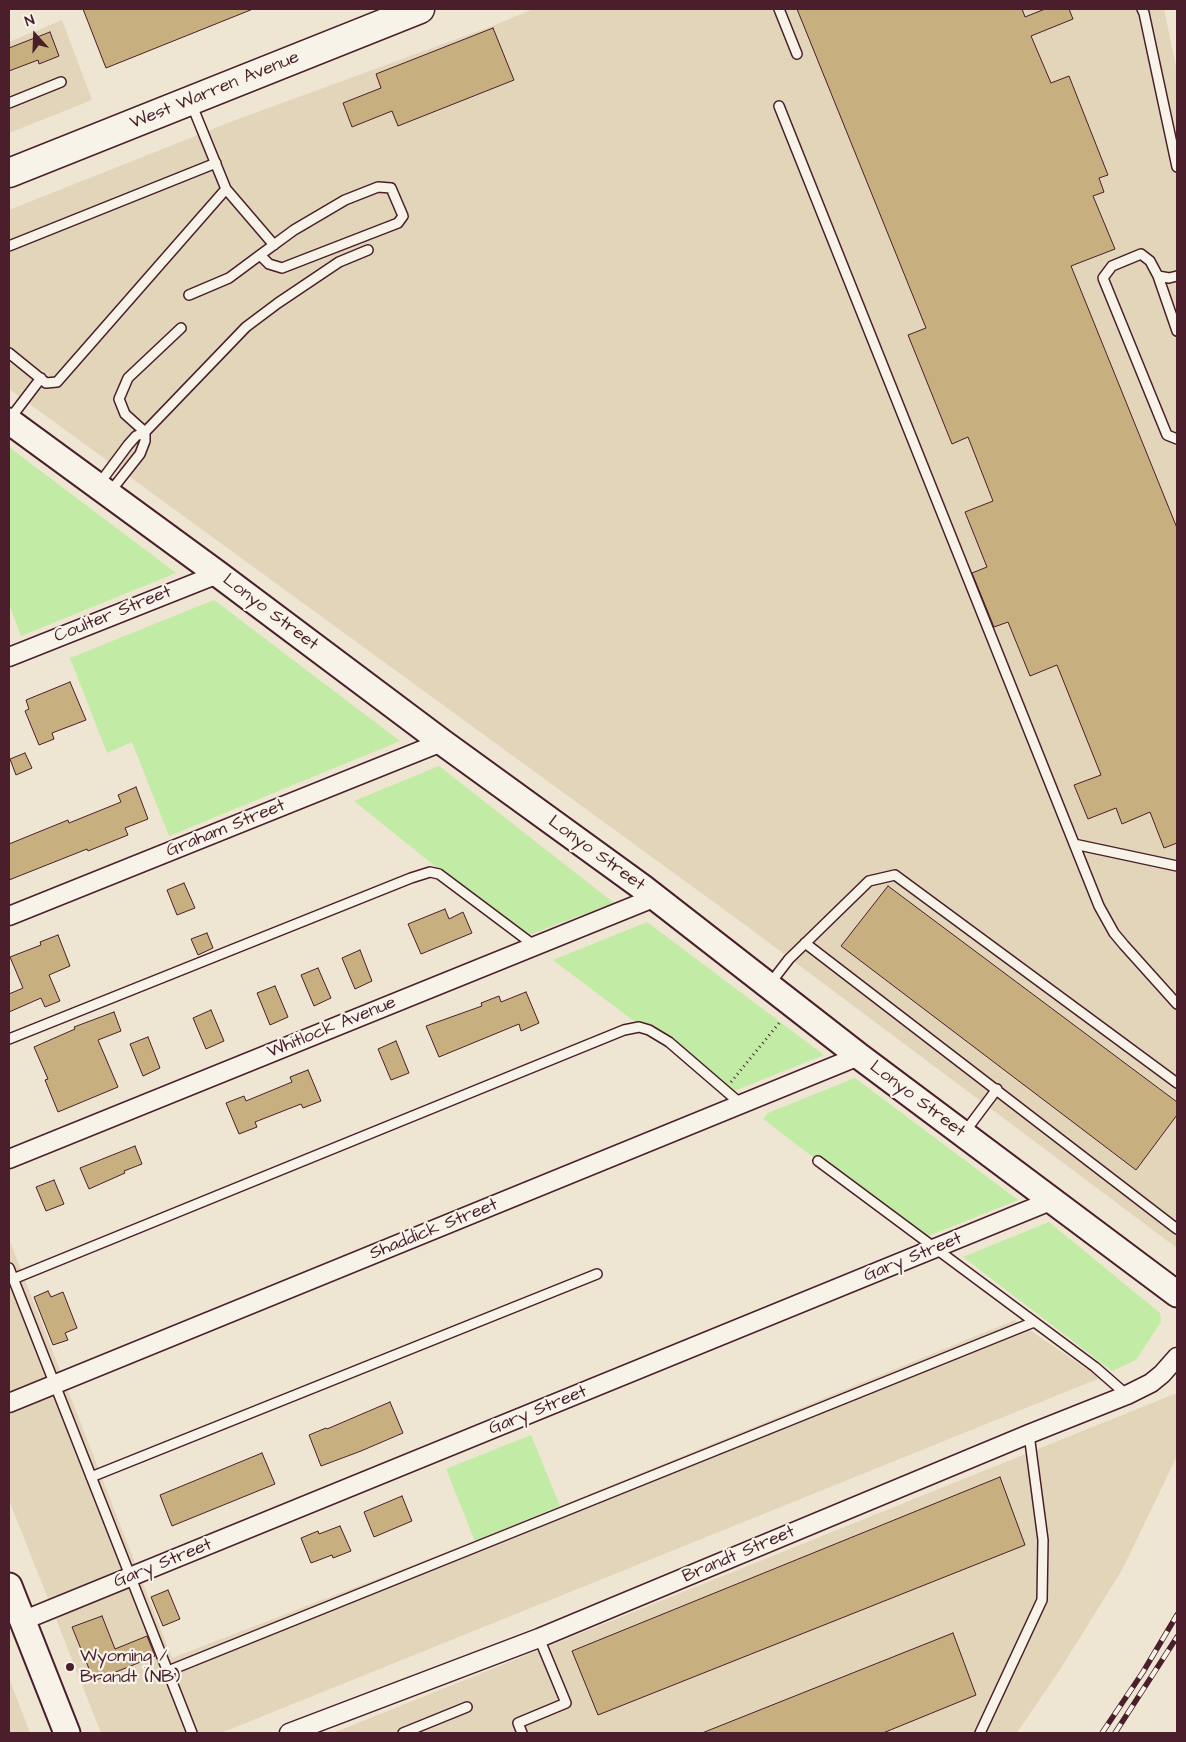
<!DOCTYPE html>
<html>
<head>
<meta charset="utf-8">
<style>
  body { margin:0 }
  #map { position:relative; width:1186px; height:1742px; overflow:hidden; background:#eee5d3; font-family:"Architects Daughter",sans-serif }
  canvas { display:block }
  .frame { position:absolute; inset:0; border:10px solid #4a1f2b; pointer-events:none }
  .north { position:absolute; left:10px; top:10px; width:50px; height:50px; -webkit-text-stroke:4px #f7f3e8; paint-order:stroke; rotate:340deg; font-size:14px; font-weight:700; line-height:20px; text-align:center; color:#4a1f2b }
  .north::after { content:''; display:block; margin:auto; width:18px; height:22px; background:#4a1f2b; clip-path:polygon(50% 0,100% 100%,50% 72%,0 100%) }
</style>
</head>
<body>
<div id="map">
<canvas width="1186" height="1742"></canvas>
<div class="frame"></div>
<div class="north">N</div>
</div>
<script>
const context = document.querySelector('canvas').getContext('2d');
context.lineJoin = 'round';
function paint(path, color) { context.fillStyle = color; context.fill(path, 'evenodd'); }
const shape = rows => new Path2D(rows.map(r => 'M' + r).join(''));
function strokePath(path, color, width, dash) { context.strokeStyle = color; context.lineWidth = width; context.lineCap = dash ? 'butt' : 'round'; context.setLineDash(dash || []); context.stroke(path); }
function drawText(font, color, halo, rows, align = 'center') {
  context.font = font + ' "Architects Daughter",sans-serif'; context.lineWidth = 4.5; context.setLineDash([]); context.textBaseline = 'middle'; context.strokeStyle = halo; context.fillStyle = color; for (const [text, x, y, turn = 0] of rows) {
    context.save(); context.translate(x, y); context.rotate((+turn || 0) * Math.PI / 180); context.textAlign = isNaN(turn) ? turn : align; if (halo) context.strokeText(text, 0, 0); context.fillText(text, 0, 0); context.restore();
  }
}
paint(shape([
  [533,9,1164,9,1177,71,1177,1248,748,927,9,389,9,210,233,121,495,25],
  [62,20,92,100,9,133,9,42],
  [9,1239,172,1658,475,1541,1015,1320,1100,1378,221,1733,101,1733,9,1500],
  [1177,1393,1177,1456,1122,1570,1059,1671,1017,1733,333,1733],
  [9,1678,30,1733,31,1733,9,1733]
]), '#e3d5ba');
paint(shape([
  [9,447,176,573,21,636,9,604],
  [214,600,400,741,169,836,132,742,107,753,70,658],
  [439,766,614,903,523,937,354,801],
  [647,922,824,1055,729,1093,553,960],
  [855,1078,1018,1200,921,1239,763,1119,768,1113],
  [1049,1222,1160,1313,1161,1322,1136,1360,1112,1371,963,1257],
  [531,1435,560,1506,475,1541,446,1469]
]), '#c2eba6');
const building = shape([
  [83,9,253,9,106,68,83,9],
  [797,9,1022,9,1025,17,1045,9,1069,9,1073,19,1031,36,1051,83,1069,76,1108,175,1099,178,1104,192,1093,196,1115,249,1071,266,1177,528,1177,843,1164,848,1150,812,1122,824,1116,808,1088,819,1074,785,1101,775,1057,665,1030,676,1008,622,994,627,972,573,987,567,965,512,993,501,968,437,952,444,908,335,926,328,797,9],
  [493,28,514,80,398,126,392,111,352,127,343,103,381,88,376,74,493,28],
  [50,32,59,56,39,64,38,60,9,71,9,48,50,32],
  [70,682,86,720,52,733,54,739,39,745,25,711,29,709,26,700,70,682],
  [25,753,32,768,16,775,10,759,25,753],
  [136,787,148,819,125,828,128,835,88,851,87,849,9,880,9,844,68,820,69,823,121,802,118,795,136,787],
  [184,883,195,908,177,915,167,890,184,883],
  [888,886,1177,1102,1177,1115,1136,1170,841,946,888,886],
  [445,909,449,919,463,912,472,933,421,954,408,924,445,909],
  [207,933,213,948,198,955,191,939,207,933],
  [58,935,70,966,49,975,60,1001,45,1007,41,998,9,1012,9,994,23,988,10,957,41,945,40,942,58,935],
  [360,950,372,981,355,989,342,958,360,950],
  [318,968,331,998,314,1006,301,975,318,968],
  [275,986,288,1017,270,1025,257,993,275,986],
  [526,992,539,1023,521,1031,519,1024,439,1057,426,1026,482,1006,481,1003,499,996,501,1002,526,992],
  [211,1010,224,1041,206,1049,193,1018,211,1010],
  [114,1012,121,1031,98,1040,118,1087,58,1112,45,1080,48,1079,34,1047,75,1029,74,1027,114,1012],
  [148,1037,160,1068,143,1076,130,1044,148,1037],
  [396,1041,409,1073,391,1080,378,1049,396,1041],
  [308,1070,321,1101,303,1108,301,1104,255,1122,257,1127,239,1134,226,1103,244,1096,246,1101,292,1082,290,1077,308,1070],
  [135,1146,142,1164,124,1171,125,1173,89,1189,80,1168,135,1146],
  [54,1180,64,1204,46,1211,36,1187,54,1180],
  [48,1291,51,1297,63,1292,77,1328,65,1333,68,1340,53,1345,34,1297,48,1291],
  [390,1402,403,1433,361,1451,321,1466,309,1435,326,1428,327,1429,390,1402],
  [262,1453,275,1484,172,1526,160,1495,262,1453],
  [1000,1477,1025,1545,598,1715,572,1651,1000,1477],
  [402,1496,412,1521,374,1537,364,1512,402,1496],
  [340,1526,351,1551,333,1558,332,1555,311,1563,301,1538,318,1531,319,1534,340,1526],
  [168,1590,180,1619,163,1626,151,1597,168,1590],
  [102,1616,115,1649,147,1636,155,1656,94,1681,72,1627,102,1616],
  [953,1633,976,1695,883,1733,702,1733,953,1633]
]);
paint(building, '#c8af7f');
strokePath(building, '#4a1f2b', 1);
const lane = shape([
  [779,9,797,54],
  [1142,9,1144,13,1177,167],
  [9,103,61,82],
  [191,103,226,189,274,245],
  [779,106,1099,906,1114,933,1124,945,1177,1004],
  [9,246,216,163],
  [1158,276,1177,331],
  [1177,276,1169,278,1158,276,1150,261,1141,254,1112,266,1103,278,1167,435,1177,439],
  [189,295,229,278,260,255,294,230,345,200,378,187,391,188,403,216,398,223,282,268,269,264,260,255],
  [181,328,128,378,119,399,125,414,145,432,246,327,278,303,339,262,368,250],
  [9,353,46,383,57,382,226,189],
  [9,420,41,378],
  [99,484,128,445,136,436,145,432,145,441,140,454,110,492],
  [1074,844,1177,866],
  [805,943,1177,1229],
  [769,985,789,959,869,881,895,875,1177,1083],
  [9,1039,411,878,430,872,439,874,535,946],
  [964,1133,997,1089],
  [818,1161,1095,1367,1127,1395],
  [9,1268,192,1733],
  [13,1279,624,1030,639,1027,649,1030,669,1042,741,1104],
  [91,1477,597,1274],
  [168,1671,1034,1322],
  [403,1733,467,1707],
  [522,1733,518,1723,566,1703,539,1638],
  [980,1733,1042,1600,1043,1540,1029,1434]
]);
const street = shape([
  [9,657,218,574],
  [9,916,442,742],
  [9,1159,656,897],
  [9,1403,859,1056],
  [22,1621,1053,1200],
  [289,1733,539,1638,1029,1434,1127,1395,1151,1383,1162,1374,1177,1357]
]);
const secondary = shape([
  [9,421,218,574,442,742,642,887,859,1056,1177,1294],
  [9,1586,67,1733]
]);
const primary = shape([
  [9,173,420,9]
]);
strokePath(lane, '#4a1f2b', 12);
strokePath(street, '#4a1f2b', 21);
strokePath(secondary, '#4a1f2b', 29);
strokePath(primary, '#4a1f2b', 31);
strokePath(shape([
  [731,1082,780,1022]
]), '#4a1f2b', 3, [1, 4]);
strokePath(lane, '#f7f3e8', 9);
strokePath(street, '#f7f3e8', 18);
strokePath(secondary, '#f7f3e8', 25);
strokePath(primary, '#f7f3e8', 28);
const rail = shape([
  [1102,1733,1143,1672,1177,1615],
  [1115,1733,1177,1637]
]);
strokePath(rail, '#4a1f2b', 5.5);
strokePath(rail, '#f7f3e8', 4, [11]);
for (const [x, y, r, color] of [
  [70,1667,5,"#4a1f2b"]
]) { const dot = new Path2D(); dot.arc(x, y, r, 0, 2 * Math.PI); context.fillStyle = color; context.fill(dot); strokePath(dot, '#f7f3e8', 2); }
drawText('18px', '#4a1f2b', '#f7f3e8', [
  ["West Warren Avenue",215,91,-22],
  ["Lonyo Street",270,613,37],
  ["Coulter Street",113,615,-22],
  ["Graham Street",226,829,-22],
  ["Lonyo Street",596,854,36],
  ["Whitlock Avenue",332,1028,-22],
  ["Lonyo Street",917,1100,37],
  ["Shaddick Street",434,1230,-22],
  ["Gary Street",913,1258,-22],
  ["Gary Street",538,1411,-22],
  ["Brandt Street",739,1555,-23],
  ["Gary Street",163,1564,-22]
]);
drawText('18px', '#4a1f2b', '#f7f3e8', [
  ["Wyoming /",80,1657],
  ["Brandt (NB)",80,1678]
], 'left');
</script>
</body>
</html>
